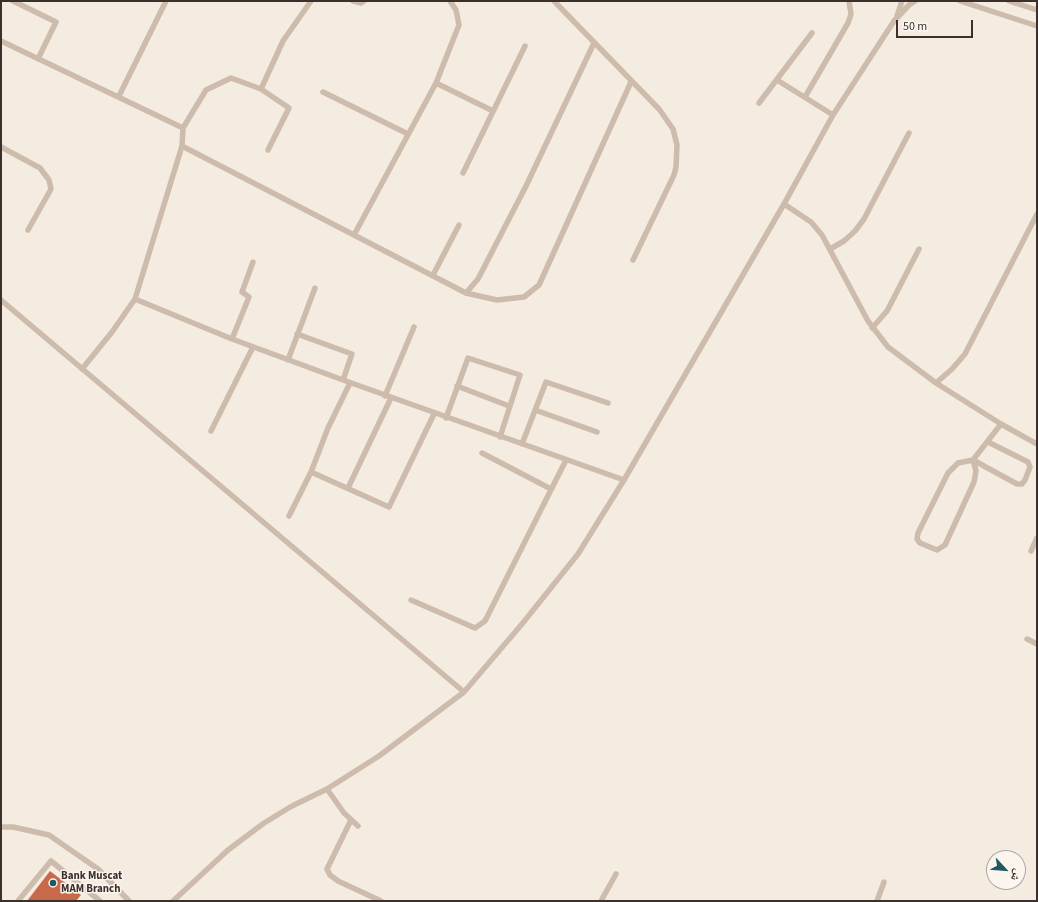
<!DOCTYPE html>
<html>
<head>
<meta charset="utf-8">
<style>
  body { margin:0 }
  #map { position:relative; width:1038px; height:902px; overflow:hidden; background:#f4ebe1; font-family:"Source Sans 3","Noto Naskh Arabic",sans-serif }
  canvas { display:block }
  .frame { position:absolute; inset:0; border:2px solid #3b302b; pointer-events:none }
  .north { position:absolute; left:986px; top:850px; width:40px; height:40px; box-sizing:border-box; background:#fbf5ee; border:1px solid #aea6a0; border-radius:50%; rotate:116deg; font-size:11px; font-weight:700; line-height:16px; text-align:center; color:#3b302b }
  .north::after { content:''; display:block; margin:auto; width:14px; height:18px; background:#1f5a5e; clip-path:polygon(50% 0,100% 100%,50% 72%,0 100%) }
  .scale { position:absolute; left:896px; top:20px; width:77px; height:18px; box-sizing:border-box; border:2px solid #3b302b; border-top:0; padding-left:5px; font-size:12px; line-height:14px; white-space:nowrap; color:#3b302b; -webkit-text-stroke:3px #fbf5ee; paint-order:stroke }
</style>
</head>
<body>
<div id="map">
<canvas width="1038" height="902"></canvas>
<div class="frame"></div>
<div class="north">ش</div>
<div class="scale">50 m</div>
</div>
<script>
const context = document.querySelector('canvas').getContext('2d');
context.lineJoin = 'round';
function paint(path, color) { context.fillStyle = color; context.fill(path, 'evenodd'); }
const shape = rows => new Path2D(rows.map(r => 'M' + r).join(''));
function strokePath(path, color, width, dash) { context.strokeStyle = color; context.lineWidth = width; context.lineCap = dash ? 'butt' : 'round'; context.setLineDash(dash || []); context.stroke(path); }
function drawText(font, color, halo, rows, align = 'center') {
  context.font = font + ' "Source Sans 3",sans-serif'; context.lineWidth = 3; context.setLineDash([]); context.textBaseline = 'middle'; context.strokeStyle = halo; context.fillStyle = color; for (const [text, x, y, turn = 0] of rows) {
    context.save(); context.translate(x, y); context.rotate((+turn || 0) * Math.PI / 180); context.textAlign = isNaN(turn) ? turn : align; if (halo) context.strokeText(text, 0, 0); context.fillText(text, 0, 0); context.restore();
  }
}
paint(shape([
  [50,871,81,895,76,901,27,901]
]), '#c8694b');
strokePath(shape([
  [13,1,56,22,38,59],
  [353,1,361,3,364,1],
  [554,1,659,109,673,129,677,145,676,167,674,175,633,260],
  [960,1,1037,26],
  [1009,1,1037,10],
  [897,16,902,1],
  [1,41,183,128,182,146,466,293,497,300,524,297,539,285,631,82],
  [777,80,833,115],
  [436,83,493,111],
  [261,89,283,41,311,1],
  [323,92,408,134],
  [119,96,166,1],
  [805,97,848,23,851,14,849,1],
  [759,103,812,33],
  [183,128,206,90,231,78,261,89,289,108,268,150],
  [1,147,40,168,49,180,51,189,28,230],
  [463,173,525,46],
  [784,204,811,222,822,235,868,321,888,347,936,383,1001,424,1037,444],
  [354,235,436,83,459,25,456,10,450,1],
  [830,249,844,241,855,231,864,219,909,133],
  [433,275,459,225],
  [466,293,478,279,526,186,594,43],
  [135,299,232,339,343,380,624,480],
  [1,300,464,692,522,624,578,554,624,480,784,204,833,115,894,21,909,5,915,1],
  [872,328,887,311,919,249],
  [297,334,352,354,343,380],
  [232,339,249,297,242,292,253,262],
  [288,360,315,288],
  [82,369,112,332,135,299,182,146],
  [936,383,952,369,965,354,1037,214],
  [457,386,509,406],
  [385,396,414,327],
  [535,410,597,432],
  [446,418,468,358,520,375,500,437],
  [211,431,253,347],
  [522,444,546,382,608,403],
  [482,453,551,489],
  [973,460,976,471,974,482,945,545,937,550,920,543,917,539,918,533,948,473,958,463,973,460,1017,484,1022,484,1025,480,1030,467,1028,462,988,442],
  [973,460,1001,424],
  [311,472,389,507,434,414],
  [348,488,391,398],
  [289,516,311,472,328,428,350,383],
  [1031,551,1037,538],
  [411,600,475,628,485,621,566,460],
  [1027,639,1037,644],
  [327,789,344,813,358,826],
  [351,820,327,869,330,875,338,881,381,901],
  [1,827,13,827,49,835,98,869,129,901],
  [18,901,51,861,100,901],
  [173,901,228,850,264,823,292,806,327,789,379,756,464,692],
  [601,901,616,874],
  [877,901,884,882]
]), '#cdbbac', 5.5);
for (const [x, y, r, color] of [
  [53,883,4,"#1f5a5e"]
]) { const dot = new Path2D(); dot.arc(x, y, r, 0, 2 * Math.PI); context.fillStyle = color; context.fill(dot); strokePath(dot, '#fbf5ee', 1.5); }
drawText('bold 11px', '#3b302b', '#fbf5ee', [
  ["Bank Muscat",61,877],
  ["MAM Branch",61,890]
], 'left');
</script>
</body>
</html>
